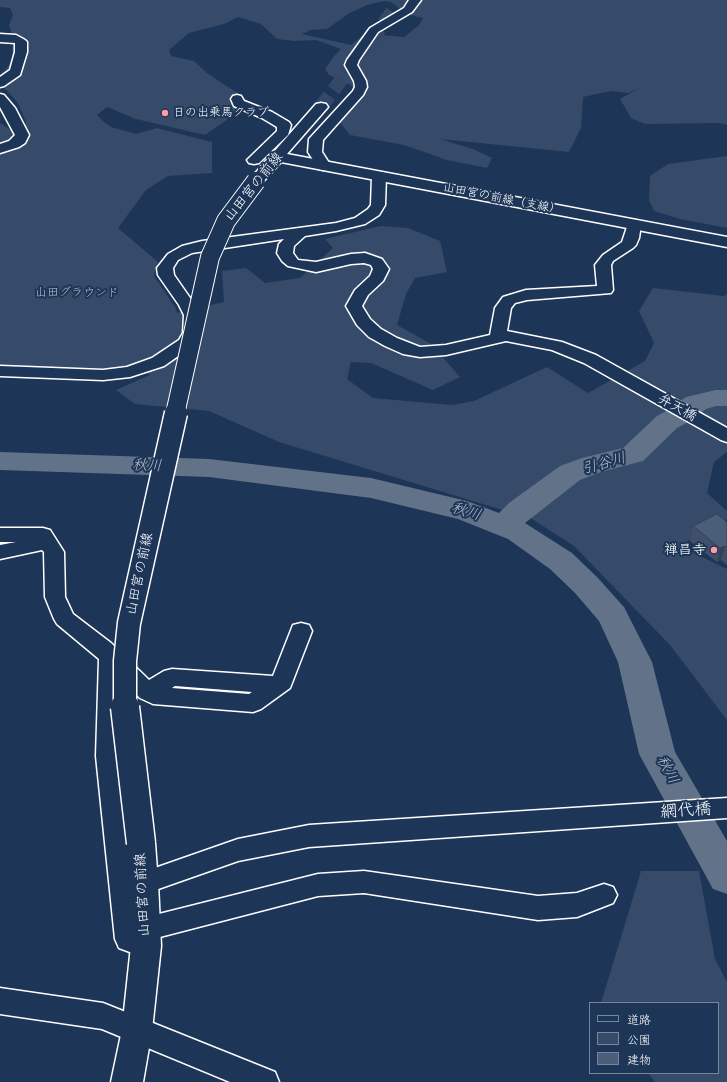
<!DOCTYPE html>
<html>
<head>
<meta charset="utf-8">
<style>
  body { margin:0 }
  #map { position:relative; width:727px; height:1082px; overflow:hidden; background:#1d3557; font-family:Itim,"Klee One",sans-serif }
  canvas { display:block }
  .legend { position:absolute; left:589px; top:1002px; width:130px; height:72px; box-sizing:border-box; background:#1d3557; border:1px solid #77869a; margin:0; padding:5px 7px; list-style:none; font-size:12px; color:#fff }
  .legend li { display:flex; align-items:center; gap:8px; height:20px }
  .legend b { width:20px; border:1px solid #77869a }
</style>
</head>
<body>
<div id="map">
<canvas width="727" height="1082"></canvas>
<ul class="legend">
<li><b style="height:5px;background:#1d3557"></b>道路</li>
<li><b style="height:11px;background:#364b69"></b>公園</li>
<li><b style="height:11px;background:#4a5d79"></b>建物</li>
</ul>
</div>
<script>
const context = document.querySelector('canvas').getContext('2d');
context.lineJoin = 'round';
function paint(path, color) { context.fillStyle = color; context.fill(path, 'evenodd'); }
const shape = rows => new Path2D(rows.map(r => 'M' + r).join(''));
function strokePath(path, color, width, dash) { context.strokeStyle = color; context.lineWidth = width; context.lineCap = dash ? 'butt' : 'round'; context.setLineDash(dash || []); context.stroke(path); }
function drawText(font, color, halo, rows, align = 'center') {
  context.font = font + ' Itim,"Klee One",sans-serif'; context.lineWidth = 4; context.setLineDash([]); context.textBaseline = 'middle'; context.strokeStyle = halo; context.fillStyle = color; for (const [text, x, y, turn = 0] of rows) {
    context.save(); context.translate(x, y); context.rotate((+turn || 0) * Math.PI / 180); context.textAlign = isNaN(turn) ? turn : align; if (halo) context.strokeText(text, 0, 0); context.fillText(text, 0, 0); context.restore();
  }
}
paint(shape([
  [0,0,727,0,727,125,720,123,645,124,631,118,620,99,643,86,629,93,611,91,583,97,581,128,569,152,440,139,473,149,492,158,487,168,447,160,404,145,350,135,338,120,356,91,351,85,329,75,325,69,334,56,341,49,316,40,295,41,277,39,261,24,238,17,224,24,189,33,169,50,171,56,194,61,207,73,237,93,243,109,224,117,228,119,205,135,136,119,107,107,97,115,104,122,111,127,136,134,157,128,212,142,212,173,168,176,146,190,118,228,158,262,154,276,175,307,177,313,224,302,222,271,246,268,265,283,300,278,333,248,325,239,381,226,408,228,440,241,447,272,415,278,406,294,397,325,431,344,460,377,433,390,371,363,351,362,347,379,373,398,452,405,474,401,547,367,588,393,645,361,654,343,639,311,653,288,724,296,727,294,727,452,714,462,707,493,727,511,727,519,679,546,727,569,727,720,670,645,574,546,532,519,279,442,209,411,135,404,116,390,150,375,141,361,127,366,107,369,24,367,0,365,0,123,16,133,25,133,26,122,18,103,0,83,0,74,8,67,12,58,13,38,9,25,13,15,10,8,0,7],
  [384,1,414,5,406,14,423,18,419,25,404,37,381,35,362,36,351,45,302,34,310,30,327,29,348,14,367,5],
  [727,156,727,228,680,219,654,211,649,200,650,176,668,164],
  [641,871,699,871,715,959,727,982,727,1082,655,1082,648,1073,718,1073,718,1003,601,1003]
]), '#364b69');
paint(shape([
  [716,390,727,390,727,406,716,406,706,409,690,421,677,428,643,461,601,472,580,480,525,523,572,553,597,577,624,607,628,615,652,662,675,752,727,841,727,894,713,889,639,754,618,662,599,621,575,593,550,569,508,539,458,519,371,498,209,477,0,470,0,452,209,459,371,478,467,501,499,513,509,503,560,466,582,458,623,448,657,416,670,409,686,397,716,390]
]), '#617289');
strokePath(shape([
  [321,107,401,0]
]), '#344968', 14, [14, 7]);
const minor = shape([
  [409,0,421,0,412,12,378,32,359,60,357,65,366,81,367,87,363,95,323,140,322,152,331,166,329,169,324,170,319,169,308,152,309,139,353,91,355,87,354,81,345,65,347,60,370,28,404,8,409,0],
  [0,34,16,35,25,40,27,42,27,52,20,75,4,86,0,87,0,77,10,70,15,52,15,43,0,42,0,34],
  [0,94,4,95,15,108,29,135,25,143,19,147,0,153,0,144,9,141,15,135,0,107,0,94],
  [237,95,241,96,244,101,272,112,289,122,291,125,288,135,259,163,254,164,249,163,247,160,277,131,277,127,262,118,234,106,231,99,233,96,237,95],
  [379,172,384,173,386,176,385,205,379,215,365,224,336,231,305,236,294,246,293,253,298,260,316,262,351,254,365,253,382,259,389,269,383,281,368,295,362,306,370,319,381,329,397,338,420,347,446,345,490,335,495,308,503,297,526,290,597,286,595,265,603,255,622,242,629,221,634,220,639,221,641,224,639,238,636,245,633,248,613,261,611,265,613,290,611,293,527,300,515,303,511,308,507,331,562,342,596,355,727,428,727,442,721,440,584,363,552,350,506,341,446,355,420,357,403,354,385,346,369,337,357,325,346,306,355,290,370,276,373,269,371,265,364,263,351,264,316,272,288,266,282,261,277,253,279,244,284,239,192,253,178,260,173,268,174,275,195,305,200,315,199,333,191,347,164,366,130,377,103,380,0,376,0,366,103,370,127,367,152,358,179,340,183,333,184,315,179,305,158,275,157,268,168,254,182,246,202,241,336,223,355,218,368,209,371,205,372,176,374,173,379,172],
  [0,528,43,528,50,530,64,552,65,597,73,614,111,643,149,680,164,671,172,669,273,676,293,625,301,623,309,625,312,631,290,688,261,709,253,712,153,704,140,698,121,680,120,756,134,877,135,875,238,839,309,825,727,798,727,818,309,847,238,861,144,894,136,891,139,919,318,874,364,871,538,896,577,893,604,884,613,887,617,895,613,903,577,917,538,920,364,893,318,896,156,938,159,946,155,955,146,958,119,948,115,939,96,756,99,659,57,624,54,619,45,597,44,552,42,550,0,559,0,545,16,542,0,542,0,528],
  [175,686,252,692,249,694,172,688,175,686],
  [0,988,103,1003,275,1072,279,1082,230,1082,102,1029,0,1014,0,988]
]);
const major = shape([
  [321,103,326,104,328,107,287,154,727,237,727,247,281,162,261,184,256,186,251,184,248,181,251,178,316,104,321,103],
  [141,831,151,835,155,843,158,883,161,946,152,1030,143,1082,111,1082,122,1030,131,946,127,843,131,835,141,831]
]);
strokePath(minor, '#fff', 3);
strokePath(major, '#fff', 3);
paint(minor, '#1d3557');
paint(major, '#1d3557');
const majorBridgeFar3 = shape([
  [255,182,256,181]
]);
const majorBridgeFar2 = shape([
  [175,414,210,257,226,221,256,181]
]);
const majorBridgeFar1 = shape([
  [125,708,125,661,129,623,176,413]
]);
const majorBridge = shape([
  [125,707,141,843]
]);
strokePath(majorBridgeFar3, '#fff', 16, []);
strokePath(majorBridgeFar2, '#fff', 20, []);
strokePath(majorBridgeFar1, '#fff', 25, []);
strokePath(majorBridge, '#fff', 31, []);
strokePath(majorBridgeFar3, '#1d3557', 14);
strokePath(majorBridgeFar2, '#1d3557', 18);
strokePath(majorBridgeFar1, '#1d3557', 22);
strokePath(majorBridge, '#1d3557', 28);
paint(shape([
  [727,522,727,565,721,560,717,562,690,541,693,526]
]), '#405068');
paint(shape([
  [725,546,721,560,717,562,720,548]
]), '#344155');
const building = shape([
  [717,514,727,522,727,548,725,546,720,548,693,526,717,514]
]);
paint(building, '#4a5d79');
strokePath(building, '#344155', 1);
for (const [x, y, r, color] of [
  [165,113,4,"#ff9aa2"],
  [714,550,4,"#ff9aa2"]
]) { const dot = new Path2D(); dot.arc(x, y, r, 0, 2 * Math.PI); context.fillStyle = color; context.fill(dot); strokePath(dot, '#1d3557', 1.5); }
drawText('12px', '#fff', '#1d3557', [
  ["日の出乗馬クラブ",173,113]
], 'left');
drawText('12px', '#fff', '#1d3557', [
  ["山田宮の前線（支線）",502,199,11]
]);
drawText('12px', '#b9c0ca', '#1d3557', [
  ["山田グラウンド",77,293]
]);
drawText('14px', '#fff', '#1d3557', [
  ["山田宮の前線",254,187,-51],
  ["弁天橋",677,408,29],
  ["山田宮の前線",140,574,-78],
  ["山田宮の前線",143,895,-93]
]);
drawText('14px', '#fff', '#1d3557', [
  ["禅昌寺",706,550]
], 'right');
drawText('italic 15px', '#b8c0ca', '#1d3557', [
  ["引谷川",604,464,-16],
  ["秋川",147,466,2],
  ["秋川",466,512,17],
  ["秋川",667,770,62]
]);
drawText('17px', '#fff', '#1d3557', [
  ["網代橋",686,811,-4]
]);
</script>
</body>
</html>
